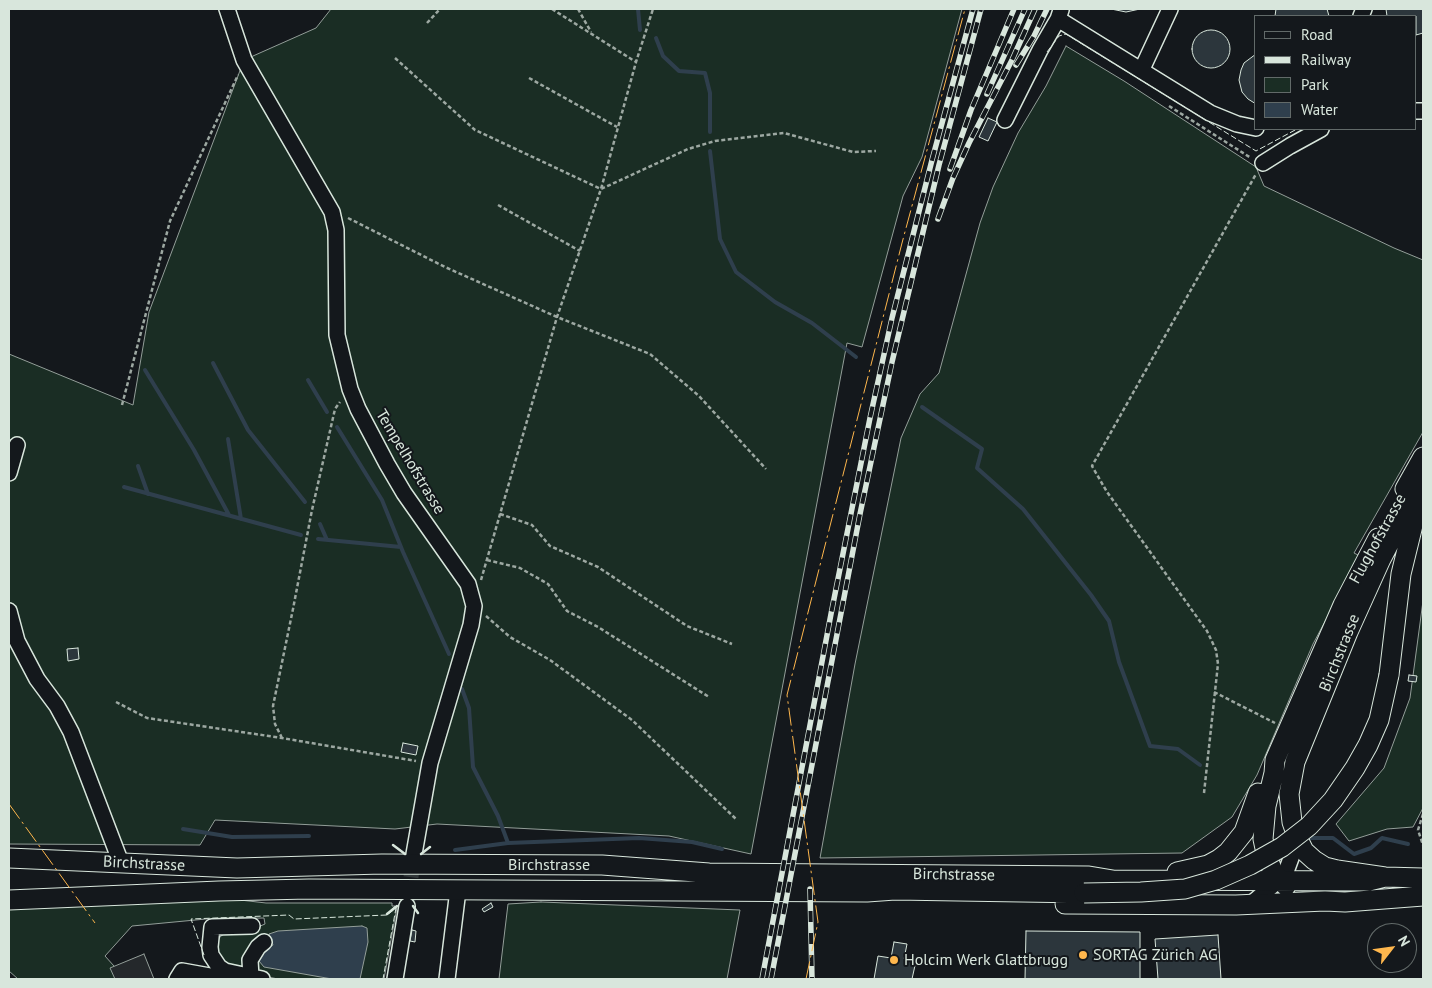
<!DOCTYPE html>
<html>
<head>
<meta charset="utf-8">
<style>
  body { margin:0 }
  #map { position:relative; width:1432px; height:988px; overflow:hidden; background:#14181c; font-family:"PT Sans",sans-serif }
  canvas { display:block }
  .frame { position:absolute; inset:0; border:10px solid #d8e6dc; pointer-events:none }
  .legend { position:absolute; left:1254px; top:15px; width:162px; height:115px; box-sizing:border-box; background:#14181c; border:1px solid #626a69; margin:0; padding:6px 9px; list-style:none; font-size:15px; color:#d8e6dc }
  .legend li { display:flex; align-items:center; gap:10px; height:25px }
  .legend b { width:25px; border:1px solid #626a69 }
  .north { position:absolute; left:1367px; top:923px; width:50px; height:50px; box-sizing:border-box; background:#14181c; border:1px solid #626a69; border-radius:50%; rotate:60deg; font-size:14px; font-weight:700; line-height:20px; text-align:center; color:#d8e6dc }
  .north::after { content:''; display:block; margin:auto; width:18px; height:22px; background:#ffb74d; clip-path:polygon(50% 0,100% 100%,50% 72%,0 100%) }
</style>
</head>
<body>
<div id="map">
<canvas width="1432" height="988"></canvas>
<div class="frame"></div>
<ul class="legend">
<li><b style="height:6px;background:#14181c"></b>Road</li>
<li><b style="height:6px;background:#d8e6dc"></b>Railway</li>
<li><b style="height:14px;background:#1a2d24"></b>Park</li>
<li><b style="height:14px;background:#2f3f4d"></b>Water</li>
</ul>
<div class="north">N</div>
</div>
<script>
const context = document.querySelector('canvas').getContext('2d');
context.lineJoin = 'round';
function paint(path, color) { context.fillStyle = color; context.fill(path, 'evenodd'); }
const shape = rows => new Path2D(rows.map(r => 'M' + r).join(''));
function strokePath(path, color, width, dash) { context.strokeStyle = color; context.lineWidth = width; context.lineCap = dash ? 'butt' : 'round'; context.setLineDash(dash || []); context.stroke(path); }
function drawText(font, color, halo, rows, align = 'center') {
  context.font = font + ' "PT Sans",sans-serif'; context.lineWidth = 4; context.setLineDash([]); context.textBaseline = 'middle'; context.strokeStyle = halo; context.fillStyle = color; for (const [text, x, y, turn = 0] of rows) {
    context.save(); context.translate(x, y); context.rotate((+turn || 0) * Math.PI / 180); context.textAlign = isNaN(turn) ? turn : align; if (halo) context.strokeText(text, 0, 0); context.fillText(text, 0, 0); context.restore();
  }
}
const green = shape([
  [331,9,962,9,922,157,903,196,862,347,847,343,751,854,669,836,437,824,395,829,215,820,200,845,9,844,9,354,133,405,149,312,244,60,316,28,331,9],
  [1066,46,1124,81,1256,167,1264,186,1394,248,1423,260,1423,432,1354,553,1360,556,1313,644,1257,775,1232,817,1182,853,820,858,855,664,901,438,920,394,939,373,980,223,993,187,1018,133,1046,86,1066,46],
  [1423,601,1423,808,1413,827,1387,829,1349,841,1336,824,1384,768,1410,698,1423,601],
  [240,900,266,903,392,903,392,906,395,906,387,914,397,907,384,979,278,979,229,969,217,959,217,941,221,936,226,933,251,930,265,924,264,918,206,919,132,926,105,956,114,966,120,979,18,979,9,971,9,906,240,900],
  [541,902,740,910,727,979,499,979,508,904,541,902]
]);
paint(green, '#1a2d24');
strokePath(green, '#939e99', 1);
const parking = shape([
  [144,954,154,979,115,979,110,968,144,954]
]);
paint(parking, '#24282b');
strokePath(parking, '#939e99', 1);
const water = shape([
  [362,926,367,928,368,942,360,979,332,979,264,967,259,961,264,951,273,945,269,934,278,931,362,926]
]);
paint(water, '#2f3f4d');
strokePath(water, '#939e99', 1);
strokePath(shape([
  [638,9,640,30],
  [656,38,663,56,679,71,705,73,710,93,710,132],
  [710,151,720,239,736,272,775,302,812,323,856,357],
  [213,363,248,430,305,502],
  [145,370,194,450,229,515],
  [308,380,327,412],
  [922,407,982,449,977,468,1023,509,1091,595,1109,621,1119,662,1150,746,1178,749,1200,765],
  [337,427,382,500,403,552,449,654],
  [228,439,241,519],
  [138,466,148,494],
  [124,487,301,535],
  [320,524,327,540],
  [318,539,401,547],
  [462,689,469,708,473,767,498,816,508,843],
  [183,829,232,837,309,836],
  [1311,838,1333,838,1354,854,1371,848,1382,838,1408,844],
  [455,850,508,843,639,838,692,842,722,849]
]), '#2f3f4d', 4);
const building = shape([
  [1111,9,1140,9,1126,12,1111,9],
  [1276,9,1327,9,1329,16,1275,16,1276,9],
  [1386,9,1423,9,1423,33,1416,35,1416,16,1387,16,1386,9],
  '1192 49a19 19 0 1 1 38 0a19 19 0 1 1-38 0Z',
  [1256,54,1256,104,1248,99,1242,92,1239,80,1241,70,1244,63,1256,54],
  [988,118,997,122,988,141,979,137,988,118],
  [78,648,79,659,68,661,67,649,78,648],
  [1409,675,1417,676,1416,682,1408,681,1409,675],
  [403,743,418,746,416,755,401,752,403,743],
  [491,903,493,907,484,912,482,909,491,903],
  [412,930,416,931,415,942,410,941,412,930],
  [1026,931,1140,932,1140,979,1025,979,1026,931],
  [1218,935,1221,979,1158,979,1155,939,1218,935],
  [894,942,907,944,904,959,916,961,912,979,874,979,878,956,891,958,894,942]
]);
paint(building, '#2c363c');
strokePath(building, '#d8e6dc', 1);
strokePath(shape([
  [408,900,414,854]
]), '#313739', 15, [15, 8]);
const minor = shape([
  [227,9,244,60,332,212,336,230,337,335,350,389,358,409,387,464,404,493,468,584,474,606,471,625,430,763,414,854],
  [1361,16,1364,9],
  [1058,19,1210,113,1237,124,1256,128],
  [1142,69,1170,9],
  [1416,111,1423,111],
  [1005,120,1040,50,1058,19,1061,10],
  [1263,163,1290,146,1321,129],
  [9,473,17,445],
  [9,611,17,641,37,679,57,706,71,732,121,863],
  [1251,904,1279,880,1287,869,1298,839],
  [252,926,212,927,210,947,211,955,219,967,225,971,262,979],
  [251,977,250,960,258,947,264,942],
  [177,979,182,971,226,979],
  [395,979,407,906],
  [447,979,458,890]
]);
const major = shape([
  [1423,479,1381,559,1348,632,1295,762,1289,794,1292,822,1298,839,1304,851,1314,860,1325,867,1337,870,1385,877,1423,878],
  [1405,489,1423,457],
  [1389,675,1401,574,1414,521,1423,501],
  [9,858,237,868,382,864,602,865,709,873,1089,876,1113,880,1369,881,1385,877],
  [1177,872,1208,865,1219,859,1228,852,1244,832,1258,793],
  [1286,886,1273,872,1266,853,1263,839,1266,806,1274,773,1275,760,1343,605,1378,538],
  [9,900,219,891,309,889,867,892,895,890,1084,893],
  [1065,904,1236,905,1325,901,1345,902,1423,896]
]);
strokePath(minor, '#d8e6dc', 18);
strokePath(major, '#d8e6dc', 21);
strokePath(shape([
  [552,9,636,62],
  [578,9,591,32],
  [427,23,440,9],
  [395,58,475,130,601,189,688,149,715,141,784,133,853,152,876,151],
  [529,78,617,127],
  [1169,106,1251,158],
  [498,205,580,251],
  [348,218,445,267,557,317,650,354,699,396,766,469],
  [122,405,170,221,238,75],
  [500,514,532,525,550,546,598,567,687,626,732,644],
  [487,560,520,568,548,584,567,611,598,627,709,697],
  [481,580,557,317,601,189,636,62,653,9],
  [486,616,510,637,550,660,632,720,736,819],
  [1214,692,1275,723],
  [116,702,147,718,282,738,416,761],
  [282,738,275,724,273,706,293,609,312,510,335,409,340,402],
  [1204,793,1218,664,1216,650,1207,631,1107,492,1092,466,1256,174],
  [1423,814,1418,830,1423,845]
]), '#9da8a2', 2.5, [4, 2.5]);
strokePath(minor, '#14181c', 15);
strokePath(major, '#14181c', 19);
const rail = shape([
  [1016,65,1034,36,1047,9],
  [987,94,1025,9],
  [950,169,971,110,1014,9],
  [938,219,953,178,969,143,1012,60,1035,9],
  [810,889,812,979],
  [762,979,831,614,870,418,892,318,932,160,973,9],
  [771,979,860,514,892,362,939,165,981,9]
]);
strokePath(rail, '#d8e6dc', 5.5);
strokePath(rail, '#14181c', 4, [11]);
const majorBridge = shape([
  [1084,893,1141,892,1185,889,1216,880,1250,865,1282,847,1309,826,1333,800,1355,768,1368,745,1379,720,1389,675]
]);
strokePath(majorBridge, '#d8e6dc', 21, []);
strokePath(majorBridge, '#14181c', 19);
strokePath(shape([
  [1047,52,1059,36,1066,34,1256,151,1297,129],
  [204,955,191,919,289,915,294,919,387,915,396,908,383,979]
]), '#d8e6dc', 1, [6, 2.5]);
strokePath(shape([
  [393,845,405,854],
  [421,854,430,847],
  [413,906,418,913],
  [387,914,397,906]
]), '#d8e6dc', 2.5);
strokePath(shape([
  [9,804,95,923],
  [806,979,818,922,787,695,902,243,965,9]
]), '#ffb74d', 1, [18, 4, 2.5, 4]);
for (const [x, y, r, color] of [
  [1083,955,5,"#ffb74d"],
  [894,960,5,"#ffb74d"]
]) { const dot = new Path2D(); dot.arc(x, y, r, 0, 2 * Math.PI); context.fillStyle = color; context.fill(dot); strokePath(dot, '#14181c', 2); }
drawText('16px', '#d8e6dc', '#14181c', [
  ["Tempelhofstrasse",410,462,59],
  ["Flughofstrasse",1378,539,-61],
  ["Birchstrasse",1340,653,-68],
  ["Birchstrasse",144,864,3],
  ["Birchstrasse",549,865],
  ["Birchstrasse",954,875,1]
]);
drawText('16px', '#d8e6dc', '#14181c', [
  ["SORTAG Zürich AG",1093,955],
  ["Holcim Werk Glattbrugg",904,960]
], 'left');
</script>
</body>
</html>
